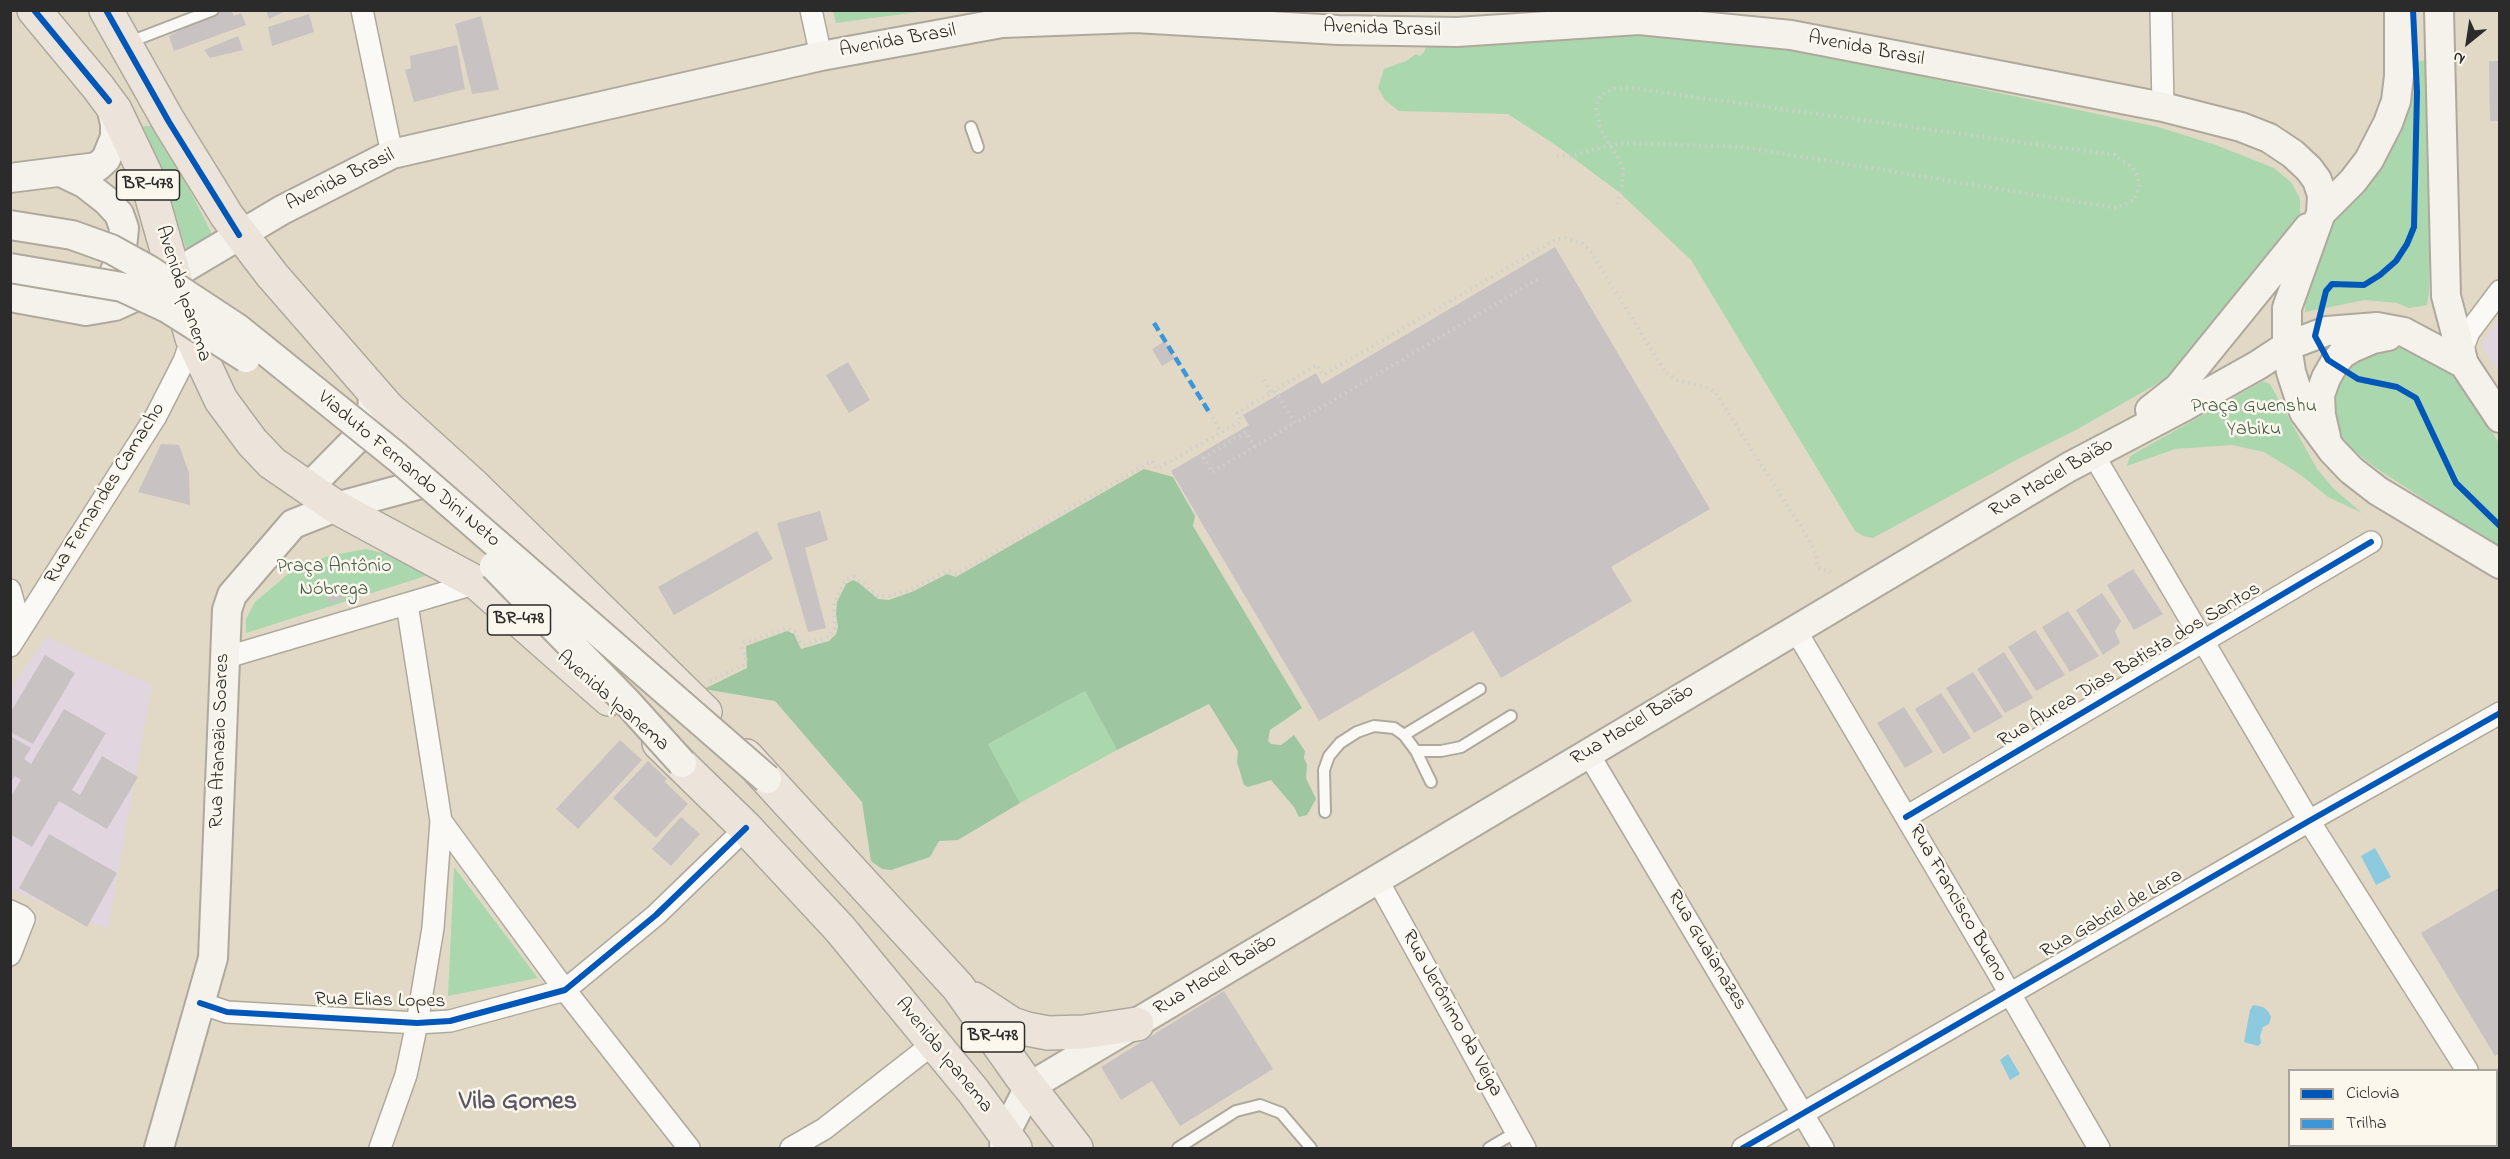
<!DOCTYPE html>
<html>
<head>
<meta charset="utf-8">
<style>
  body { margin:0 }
  #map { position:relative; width:2510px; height:1159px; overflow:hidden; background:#e1d9c6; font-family:"Indie Flower",sans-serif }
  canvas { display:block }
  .frame { position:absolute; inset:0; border:12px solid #2b2b2b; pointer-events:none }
  .legend { position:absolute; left:2288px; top:1069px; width:210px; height:78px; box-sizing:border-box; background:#fbf7ec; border:2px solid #a8a59f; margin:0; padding:8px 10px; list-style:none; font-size:18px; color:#2b2b2b }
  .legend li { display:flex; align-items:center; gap:12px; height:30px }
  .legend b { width:30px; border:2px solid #a8a59f }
  .north { position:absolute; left:2438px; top:12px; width:60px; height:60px; -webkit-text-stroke:4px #fbf7ec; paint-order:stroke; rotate:210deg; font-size:16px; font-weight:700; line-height:24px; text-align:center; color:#2b2b2b }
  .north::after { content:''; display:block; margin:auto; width:21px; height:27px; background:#2b2b2b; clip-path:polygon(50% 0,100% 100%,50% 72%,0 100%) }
</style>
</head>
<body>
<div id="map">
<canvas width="2510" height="1159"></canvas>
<div class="frame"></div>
<ul class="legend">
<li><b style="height:8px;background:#0057b8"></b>Ciclovia</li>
<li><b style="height:8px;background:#3c96d7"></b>Trilha</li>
</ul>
<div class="north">N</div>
</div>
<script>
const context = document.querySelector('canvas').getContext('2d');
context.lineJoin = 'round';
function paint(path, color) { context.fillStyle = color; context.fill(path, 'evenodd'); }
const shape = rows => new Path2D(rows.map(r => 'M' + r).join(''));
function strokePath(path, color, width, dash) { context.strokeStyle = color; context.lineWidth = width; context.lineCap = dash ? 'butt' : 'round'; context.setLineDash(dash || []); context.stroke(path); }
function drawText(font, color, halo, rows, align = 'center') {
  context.font = font + ' "Indie Flower",sans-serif'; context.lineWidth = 5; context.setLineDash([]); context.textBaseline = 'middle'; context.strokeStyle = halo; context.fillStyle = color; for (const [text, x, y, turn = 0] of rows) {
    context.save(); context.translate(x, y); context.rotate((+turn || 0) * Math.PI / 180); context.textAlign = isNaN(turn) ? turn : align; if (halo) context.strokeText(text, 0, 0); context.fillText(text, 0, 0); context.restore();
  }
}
paint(shape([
  [2499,319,2499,371,2481,345],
  [46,637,152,685,108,929,11,890,11,688]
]), '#e1d6df');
paint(shape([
  [833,11,833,10,925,11,836,23],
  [1631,35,1799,50,2158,127,2216,145,2274,168,2291,182,2300,198,2300,213,2289,232,2169,377,2076,430,2020,458,1873,538,1863,536,1855,531,1691,260,1620,193,1557,146,1508,114,1399,111,1385,100,1378,88,1384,69,1406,61,1416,54,1420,56,1424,52,1427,43],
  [2432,60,2429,292,2427,305,2409,308,2397,303,2365,300,2305,312,2307,284,2329,231,2406,62],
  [143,126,157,126,212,234,187,251],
  [2400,340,2433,361,2459,381,2499,443,2499,548,2379,470,2351,449,2341,437,2332,413,2332,377,2349,357],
  [2263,381,2270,384,2317,469,2334,489,2362,513,2328,497,2301,475,2264,452,2232,445,2175,449,2127,466,2130,456],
  [366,549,400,557,432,574,246,633,246,619,255,602,288,574,328,556],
  [1085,691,1117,750,1020,803,988,744],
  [454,867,538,978,448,996]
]), '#abd7ae');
paint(shape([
  [1144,469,1173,477,1195,516,1193,526,1302,708,1270,730,1268,741,1271,744,1281,745,1294,735,1305,751,1304,758,1307,765,1306,778,1316,799,1307,815,1299,817,1294,807,1271,780,1248,787,1244,785,1237,762,1238,751,1209,704,1117,750,1085,691,988,744,1020,803,958,840,939,841,930,857,891,870,882,869,871,861,862,802,775,701,704,689,747,668,746,646,787,631,794,634,801,649,829,641,836,634,838,627,836,614,837,602,846,584,853,580,859,583,878,599,889,600,914,591,947,574,956,577]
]), '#9dc6a1');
paint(shape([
  [2375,848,2391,877,2376,885,2361,856],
  [2253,1005,2263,1007,2268,1011,2271,1017,2269,1024,2263,1027,2260,1036,2261,1043,2258,1046,2244,1042,2250,1010],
  [2008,1054,2020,1074,2010,1080,2000,1060]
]), '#8dcadd');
paint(shape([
  [225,10,231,10,234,16,241,13,246,25,174,51,169,36,193,23],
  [266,10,287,10,269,19],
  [309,14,314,32,272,46,268,27],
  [481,16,499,90,472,94,455,24],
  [238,36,243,50,210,58,204,50],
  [457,45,465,89,414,102,405,70,411,68,410,56],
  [2489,61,2500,61,2500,121,2490,121],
  [1555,247,1710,509,1611,567,1632,601,1501,678,1473,631,1319,721,1171,471,1249,425,1243,415,1316,373,1322,384],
  [1165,341,1175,358,1162,366,1152,349],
  [848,362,870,400,849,413,826,375],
  [161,444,179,445,189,473,190,505,138,492],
  [820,511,828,540,805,548,826,628,808,632,777,523],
  [757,531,773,559,674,615,658,587],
  [2133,569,2163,614,2134,630,2107,585],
  [342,590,344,598,329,603,326,595],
  [2102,593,2121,621,2115,631,2120,643,2103,655,2076,610],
  [2068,611,2099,656,2070,672,2042,627],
  [2035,630,2065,675,2036,691,2008,647],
  [2004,652,2033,698,2005,713,1977,669],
  [45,655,75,673,33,744,10,732,10,713],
  [1973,672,2003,717,1974,733,1946,688],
  [1941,693,1971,738,1943,754,1915,709],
  [1904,707,1933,752,1905,768,1877,723],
  [64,709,106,733,72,790,80,795,102,756,138,777,107,829,59,801,32,847,10,834,10,798,21,780,15,776,10,783,10,736,31,748,24,759,31,764],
  [620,740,642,760,578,829,556,809],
  [648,761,667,779,664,781,688,804,656,838,613,798],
  [681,817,700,834,671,866,652,849],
  [49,834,117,873,87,927,19,888],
  [2500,887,2500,1053,2495,1056,2421,933],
  [1224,991,1273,1069,1180,1126,1152,1081,1121,1100,1101,1067]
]), '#c9c2c2');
const service = shape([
  [127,43,213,10],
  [971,127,978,147],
  [1404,735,1480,689],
  [1416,751,1441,751,1461,747,1511,716],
  [1325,812,1324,770,1329,756,1340,743,1357,732,1374,726,1394,728,1404,735,1416,751,1431,782],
  [1178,1148,1236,1111,1260,1105,1281,1113,1311,1148],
  [1489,1148,1516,1132]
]);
const minor = shape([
  [362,10,392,154],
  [811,10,821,56],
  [2161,10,2163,107],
  [2464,358,2464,345,2469,332,2500,291],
  [2093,454,2309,821,2467,1070],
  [10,590,21,629],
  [1795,629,1994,966,2099,1148],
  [10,646,156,416,184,361,192,338],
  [224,658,477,583],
  [1588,753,1823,1148],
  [1906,817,2371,542],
  [441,821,565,990,689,1148],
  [1377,879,1525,1148],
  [10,911,21,916,24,919,10,955],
  [200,1003,227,1012,417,1023,450,1021,565,990,656,915,746,828],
  [2496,1117,2500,1122],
  [380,1148,406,1075,417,1023,433,928,441,821,407,604],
  [791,1148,824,1129,934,1043],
  [1743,1148,2309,821,2500,713]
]);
const secondary = shape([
  [2399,10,2399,76,2396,101,2388,123,2369,160,2353,181,2321,213,2287,308,2287,346,2291,372,2304,412,2332,450,2351,470,2378,491,2500,564],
  [2439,10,2446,296,2464,364,2500,418],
  [63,173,84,183,107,201,119,214,124,228,121,257,112,278,94,296,88,296],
  [10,178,97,167,106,159,115,137,115,124,111,106],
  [10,297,86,311,115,306,139,295,282,210,392,154,821,56,1002,23,1136,18,1338,30,1457,32,1639,20,1791,35,2163,107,2241,127,2269,138,2293,154,2309,169,2317,180,2322,195,2321,213],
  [2150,410,2178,388,2308,228],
  [2326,437,2321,415,2320,395,2326,378,2334,364,2342,354,2352,348,2373,339,2388,336],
  [308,488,372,423,373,391],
  [159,1148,213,958,227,610,232,595,293,524,336,507,447,477],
  [1004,1148,1005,1134,1029,1087,2069,467,2185,406,2258,365,2287,346,2327,331,2377,327,2404,332,2464,364]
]);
const primary = shape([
  [34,10,98,87,115,110,145,173,192,338,221,400,252,442,272,463,336,507,477,583,609,699],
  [106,10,169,122,227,216,272,275,388,408,473,485,705,712],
  [659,743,746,828,840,929,974,1092,1015,1148],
  [746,756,958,987,1021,1076,1076,1148],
  [974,999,1012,1024,1027,1029,1048,1033,1084,1032,1137,1024]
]);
strokePath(service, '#aea99c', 14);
strokePath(minor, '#aea99c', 24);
strokePath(secondary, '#aea99c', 32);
strokePath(primary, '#aea99c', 36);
strokePath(shape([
  [1557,156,1570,156,1610,145,1626,143,1742,147,2116,208,2134,200,2140,184,2133,168,2115,155,1630,88,1615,89,1606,92,1600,97,1596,105,1600,128,1610,145,1617,155,1623,169,1622,187,1617,204],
  [1264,380,1271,393],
  [1275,391,1295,423,1538,279],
  [1209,412,1221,433],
  [1255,447,1246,432,1204,458,1212,472,1295,423],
  [710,681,743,665,746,659,742,648,744,643,788,628,796,632,798,640,803,645,830,636,835,628,834,602,846,580,854,577,878,596,889,596,912,589,947,571,956,574,1152,461,1157,469,1241,421,1237,413,1317,365,1323,375,1557,239,1566,238,1582,243,1591,252,1666,373,1677,380,1706,387,1715,392,1808,538,1816,554,1817,567,1831,572]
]), '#d1cfc9', 4, [1.5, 4.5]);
strokePath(service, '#faf9f6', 10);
strokePath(minor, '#faf9f6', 21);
strokePath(secondary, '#f5f1eb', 28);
strokePath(primary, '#ece4db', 33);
const secondaryBridge = shape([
  [10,225,72,235,111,249,149,270,237,328,397,457,767,779],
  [10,268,122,287,167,308,246,358],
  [494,566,627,702,682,763]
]);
strokePath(secondaryBridge, '#aea99c', 32, []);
strokePath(secondaryBridge, '#f5f1eb', 28);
strokePath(shape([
  [1154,323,1209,412]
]), '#3c96d7', 4.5, [9, 4.5]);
strokePath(shape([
  [34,10,109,101],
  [106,10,169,122,239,235],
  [2413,10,2417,92,2414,227,2407,244,2396,261,2380,275,2364,285,2332,284,2326,291,2315,336,2328,360,2358,379,2397,387,2416,398,2456,483,2500,526],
  [1906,817,2371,542],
  [200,1003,227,1012,417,1023,450,1021,565,990,656,915,746,828],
  [1743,1148,2309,821,2500,713]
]), '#0057b8', 6);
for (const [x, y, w] of [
  [148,185,63],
  [519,620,63],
  [993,1037,63]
]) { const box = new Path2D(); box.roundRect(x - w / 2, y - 15, w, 30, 4.5); context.fillStyle = '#fbf7ec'; context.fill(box); strokePath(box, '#2b2b2b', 1.5); }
drawText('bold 18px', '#2b2b2b', null, [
  ["BR-478",148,185],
  ["BR-478",519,620],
  ["BR-478",993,1037]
]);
drawText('20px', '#2b2b2b', '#fbf7ec', [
  ["Avenida Brasil",1382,30,2],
  ["Avenida Brasil",898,42,-10],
  ["Avenida Brasil",1866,50,11],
  ["Avenida Brasil",341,181,-26],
  ["Avenida Ipanema",182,294,72],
  ["Viaduto Fernando Dini Neto",408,470,40],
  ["Rua Maciel Baião",2052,479,-30],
  ["Rua Fernandes Camacho",106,494,-58],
  ["Rua Áurea Dias Batista dos Santos",2130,666,-31],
  ["Avenida Ipanema",612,702,41],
  ["Rua Maciel Baião",1633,726,-31],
  ["Rua Atanazio Soares",221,741,-88],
  ["Rua Francisco Bueno",1957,904,60],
  ["Rua Gabriel de Lara",2112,915,-30],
  ["Rua Guaianazes",1706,951,59],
  ["Rua Maciel Baião",1216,976,-31],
  ["Rua Elias Lopes",380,1002,1],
  ["Rua Jerônimo da Veiga",1451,1014,61],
  ["Avenida Ipanema",943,1056,51]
]);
drawText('20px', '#445e4c', '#fbf7ec', [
  ["Praça Guenshu",2254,408],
  ["Yabiku",2254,431],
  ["Praça Antônio",334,568],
  ["Nóbrega",334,591]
]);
drawText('bold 26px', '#5a5564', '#fbf7ec', [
  ["Vila Gomes",518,1104]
]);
</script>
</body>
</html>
